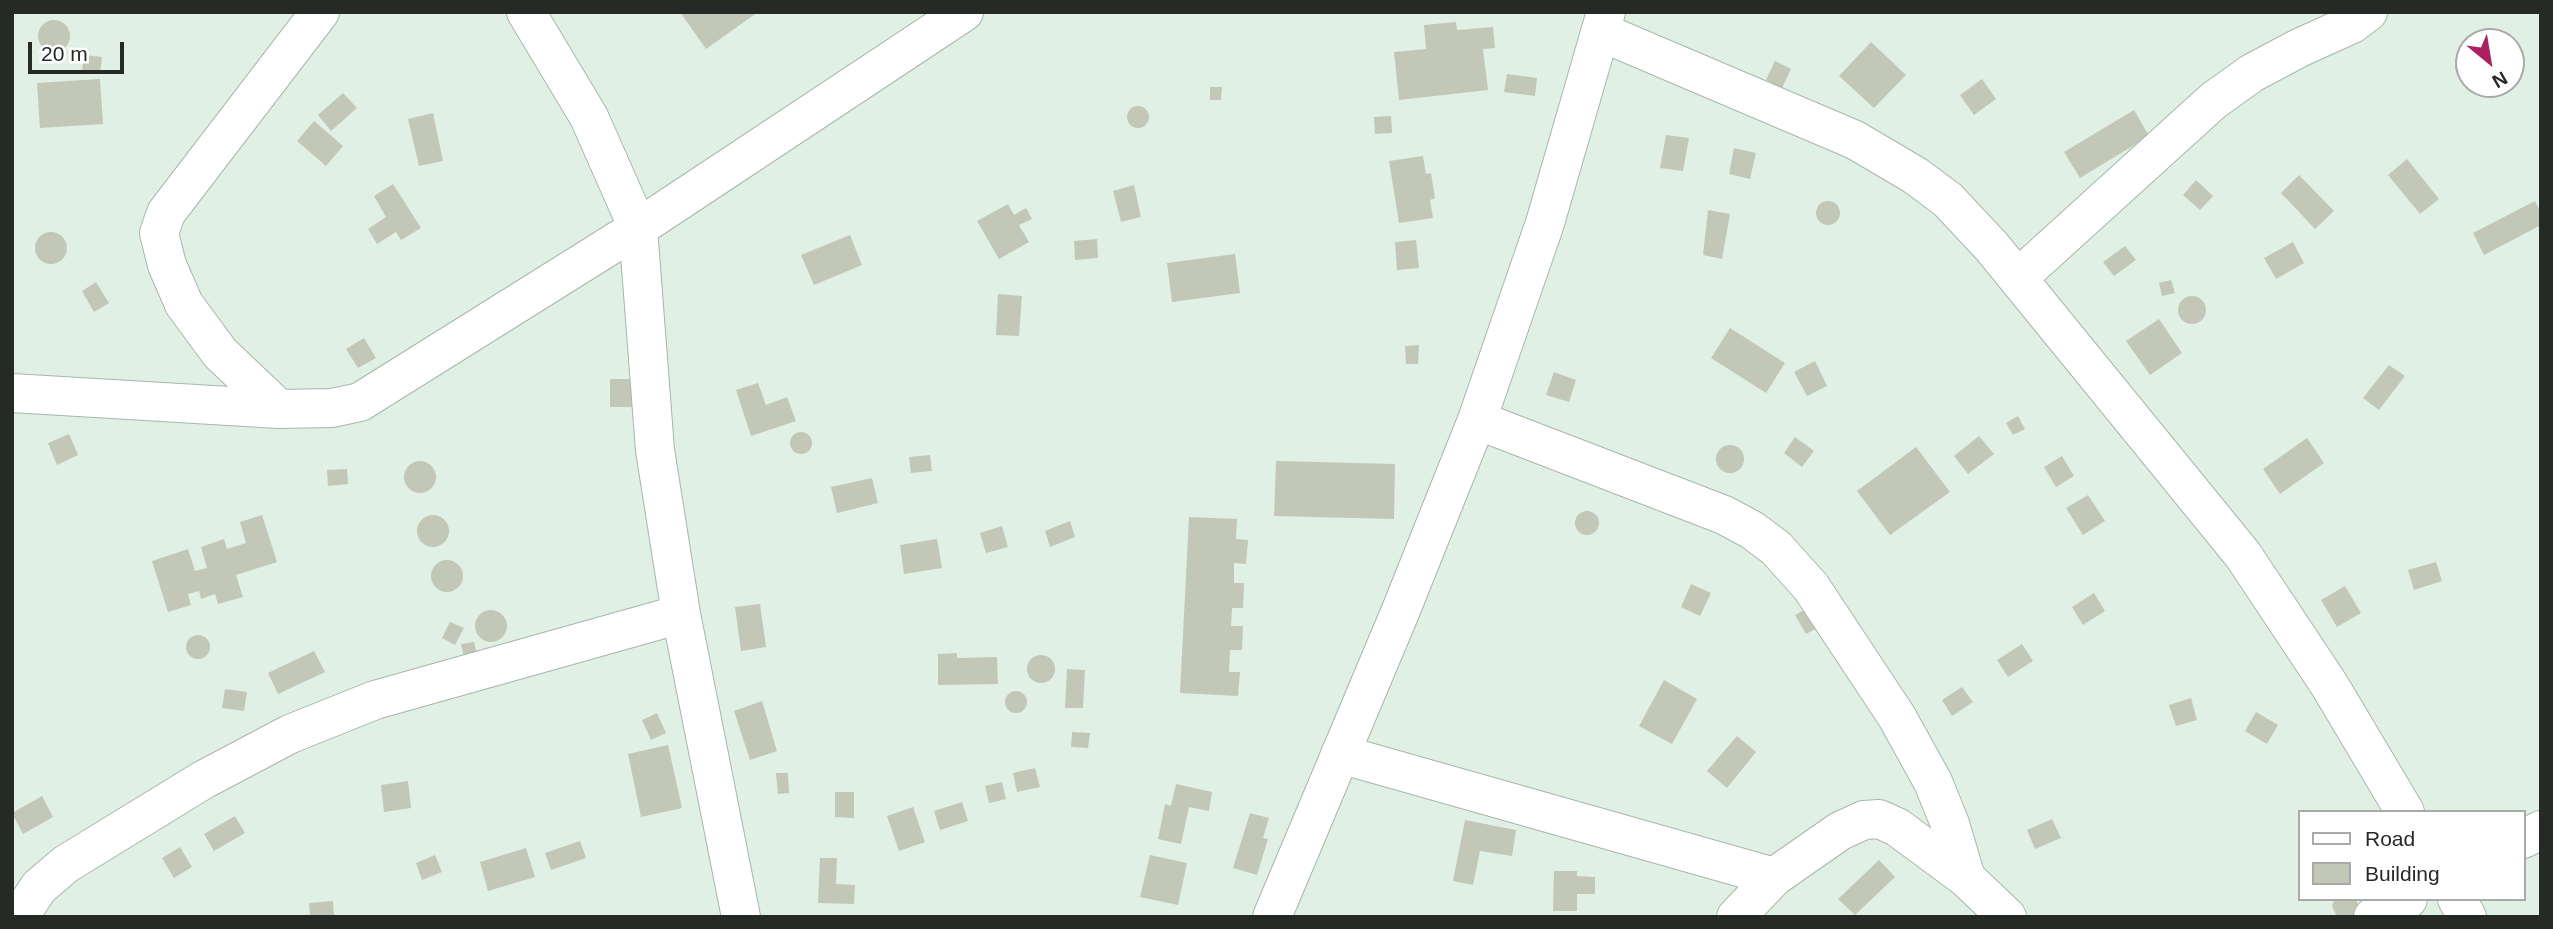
<!DOCTYPE html>
<html>
<head>
<meta charset="utf-8">
<style>
  body { margin:0 }
  #map { position:relative; width:2553px; height:929px; overflow:hidden; background:#e1f0e5; font-family:Helvetica,sans-serif }
  canvas { display:block }
  .frame { position:absolute; inset:0; border:14px solid #252a26; pointer-events:none }
  .legend { position:absolute; left:2298px; top:810px; width:228px; height:91px; box-sizing:border-box; background:#fff; border:2px solid #a8aaa8; margin:0; padding:9px 12px; list-style:none; font-size:21px; color:#252a26 }
  .legend li { display:flex; align-items:center; gap:14px; height:35px }
  .legend b { width:35px; border:2px solid #a8aaa8 }
  .north { position:absolute; left:2455px; top:28px; width:70px; height:70px; box-sizing:border-box; background:#fff; border:2px solid #a8aaa8; border-radius:50%; rotate:150deg; font-size:19px; font-weight:700; line-height:28px; text-align:center; color:#252a26 }
  .north::after { content:''; display:block; margin:auto; width:24px; height:32px; background:#ab2060; clip-path:polygon(50% 0,100% 100%,50% 72%,0 100%) }
  .scale { position:absolute; left:28px; top:42px; width:96px; height:32px; box-sizing:border-box; border:4px solid #252a26; border-top:0; padding-left:9px; font-size:21px; line-height:24px; white-space:nowrap; color:#252a26; -webkit-text-stroke:5px #fff; paint-order:stroke }
</style>
</head>
<body>
<div id="map">
<canvas width="2553" height="929"></canvas>
<div class="frame"></div>
<ul class="legend">
<li><b style="height:9px;background:#fff"></b>Road</li>
<li><b style="height:19px;background:#c2c7b7"></b>Building</li>
</ul>
<div class="north">N</div>
<div class="scale">20 m</div>
</div>
<script>
const context = document.querySelector('canvas').getContext('2d');
context.lineJoin = 'round';
function paint(path, color) { context.fillStyle = color; context.fill(path, 'evenodd'); }
const shape = rows => new Path2D(rows.map(r => 'M' + r).join(''));
function strokePath(path, color, width, dash) { context.strokeStyle = color; context.lineWidth = width; context.lineCap = dash ? 'butt' : 'round'; context.setLineDash(dash || []); context.stroke(path); }
paint(shape([
  [680,12,758,12,706,49],
  '38 36a16 16 0 1 1 32 0a16 16 0 1 1-32 0Z',
  [1456,22,1457,30,1493,27,1495,48,1483,49,1488,90,1399,100,1394,52,1426,49,1424,25],
  [1871,42,1906,75,1874,108,1839,76],
  [84,55,102,57,100,74,82,71],
  [1775,61,1791,69,1782,88,1766,80],
  [1507,74,1537,78,1535,96,1504,92],
  [100,79,103,124,40,128,37,83],
  [1982,79,1996,99,1974,115,1960,95],
  [1210,87,1222,87,1221,100,1210,100],
  [343,93,357,108,331,131,318,115],
  '1127 117a11 11 0 1 1 22 0a11 11 0 1 1-22 0Z',
  [2134,110,2149,136,2080,178,2064,152],
  [433,113,443,161,419,166,408,119],
  [1391,116,1392,133,1375,134,1374,117],
  [314,121,343,146,326,166,297,141],
  [1666,135,1689,138,1683,171,1660,168],
  [1734,148,1756,153,1750,179,1729,174],
  [1423,156,1426,174,1431,173,1435,198,1430,200,1433,218,1399,223,1389,161],
  [2407,159,2439,199,2420,214,2388,175],
  [2299,175,2334,211,2315,229,2281,193],
  [2196,180,2213,196,2200,210,2183,195],
  [393,184,421,228,401,240,396,232,377,244,368,229,386,217,374,196],
  [1134,185,1141,217,1121,222,1113,191],
  '1816 213a12 12 0 1 1 24 0a12 12 0 1 1-24 0Z',
  [2535,201,2541,213,2541,225,2484,255,2473,233],
  [1008,204,1014,215,1026,208,1032,219,1019,225,1029,242,999,259,977,221],
  [1708,210,1730,214,1722,259,1703,255],
  '35 248a16 16 0 1 1 32 0a16 16 0 1 1-32 0Z',
  [850,235,862,265,814,285,801,255],
  [1097,239,1098,258,1075,260,1074,241],
  [1416,240,1419,268,1397,270,1395,242],
  [2293,242,2304,263,2276,279,2264,258],
  [2125,246,2136,260,2114,276,2103,262],
  [1235,254,1240,293,1172,302,1167,263],
  [2171,280,2175,293,2162,296,2159,283],
  [96,282,109,303,94,312,82,291],
  [998,294,1022,296,1019,336,996,335],
  '2178 310a14 14 0 1 1 28 0a14 14 0 1 1-28 0Z',
  [2159,319,2182,353,2150,375,2126,341],
  [1730,328,1785,363,1766,393,1711,358],
  [364,338,376,358,358,368,346,349],
  [1419,345,1418,364,1406,364,1405,346],
  [1815,361,1827,386,1807,396,1794,372],
  [2389,365,2405,376,2379,410,2363,398],
  [1554,372,1576,380,1569,402,1546,395],
  [610,379,632,379,632,407,610,407],
  [758,383,766,405,787,397,796,421,751,436,736,390],
  [2018,416,2025,429,2013,435,2006,423],
  '790 443a11 11 0 1 1 22 0a11 11 0 1 1-22 0Z',
  [69,434,78,455,57,465,48,443],
  [1979,436,1994,454,1968,474,1954,456],
  [1795,437,1814,451,1802,467,1784,453],
  [2307,438,2324,463,2280,494,2263,469],
  '1716 459a14 14 0 1 1 28 0a14 14 0 1 1-28 0Z',
  [1916,447,1950,492,1890,535,1857,491],
  [930,455,932,471,911,473,909,457],
  [2062,456,2074,476,2056,487,2044,467],
  '404 477a16 16 0 1 1 32 0a16 16 0 1 1-32 0Z',
  [1276,461,1395,464,1394,519,1274,516],
  [347,469,348,484,328,486,327,470],
  [872,478,878,503,837,513,831,487],
  [2088,495,2105,521,2083,535,2066,508],
  '1575 523a12 12 0 1 1 24 0a12 12 0 1 1-24 0Z',
  '417 531a16 16 0 1 1 32 0a16 16 0 1 1-32 0Z',
  [262,515,277,562,236,575,243,597,218,604,215,594,201,599,199,591,188,594,191,605,168,612,152,561,188,549,195,571,207,568,201,547,224,539,227,549,246,543,240,522],
  [1189,517,1237,519,1236,539,1248,540,1246,564,1234,563,1234,583,1244,583,1243,608,1232,608,1231,626,1243,626,1242,650,1230,650,1229,672,1240,672,1238,696,1180,693],
  [1070,521,1075,537,1050,547,1045,531],
  [1002,526,1008,547,986,553,980,533],
  [937,539,942,568,904,574,900,545],
  '431 576a16 16 0 1 1 32 0a16 16 0 1 1-32 0Z',
  [2436,562,2442,581,2414,590,2408,570],
  [1691,584,1711,593,1700,616,1681,607],
  [2345,586,2361,613,2337,627,2321,600],
  [2094,593,2105,611,2083,625,2072,607],
  [760,604,766,647,741,651,735,607],
  [1806,609,1817,628,1806,634,1795,615],
  '475 626a16 16 0 1 1 32 0a16 16 0 1 1-32 0Z',
  [450,622,464,628,455,645,442,638],
  '186 647a12 12 0 1 1 24 0a12 12 0 1 1-24 0Z',
  [474,642,477,655,464,657,461,644],
  [2022,644,2033,661,2008,677,1997,660],
  [314,651,325,672,278,694,268,673],
  [957,653,957,658,997,657,998,684,938,685,938,654],
  '1027 669a14 14 0 1 1 28 0a14 14 0 1 1-28 0Z',
  [1067,669,1085,670,1083,708,1065,708],
  [1664,680,1697,699,1672,744,1639,726],
  [1962,687,1973,702,1952,716,1942,700],
  [225,689,247,692,244,711,222,708],
  '1005 702a11 11 0 1 1 22 0a11 11 0 1 1-22 0Z',
  [2191,698,2197,720,2176,726,2169,705],
  [762,701,777,751,750,760,734,711],
  [2256,712,2278,725,2267,744,2245,731],
  [657,713,666,733,651,740,642,720],
  [1072,732,1090,733,1088,748,1071,747],
  [1737,736,1756,752,1727,788,1707,771],
  [668,745,682,808,641,817,628,754],
  [1035,768,1040,787,1017,792,1013,773],
  [776,773,788,773,789,793,778,794],
  [408,781,411,808,384,812,381,785],
  [1002,782,1006,799,989,803,985,786],
  [1176,784,1212,792,1209,811,1189,807,1181,844,1158,839,1165,804,1171,806],
  [835,792,854,792,854,818,835,817],
  [42,796,53,817,23,834,12,813],
  [962,802,968,821,940,830,934,811],
  [913,807,925,842,899,851,887,816],
  [1250,813,1269,818,1263,838,1268,839,1257,875,1233,868],
  [235,816,245,833,214,851,204,834],
  [2052,819,2061,838,2035,849,2027,830],
  [1465,820,1516,830,1512,856,1480,851,1473,885,1453,881],
  [580,841,586,858,551,870,545,853],
  [180,847,192,867,174,878,162,858],
  [526,848,535,877,488,891,480,862],
  [435,855,442,872,422,880,416,863],
  [1150,855,1187,863,1178,905,1140,897],
  [820,858,837,858,836,884,855,885,854,904,818,903],
  [1879,860,1895,877,1855,915,1838,899],
  [1554,871,1577,871,1577,876,1595,877,1595,894,1577,894,1577,911,1553,911],
  [2335,899,2356,899,2359,907,2355,917,2337,917,2332,906],
  [333,901,334,917,310,917,309,903]
]), '#c2c7b7');
const minor = shape([
  [526,12,589,117,638,228,655,450,681,614,741,917],
  [1601,32,1855,140,1916,176,1948,200,1992,247,2243,555,2330,686,2405,812],
  [2018,278,2213,101,2252,73,2299,48,2352,24,2368,12],
  [12,393,279,409,332,408,360,402,638,228,964,12],
  [279,409,220,353,184,304,167,265,159,233,166,213,320,12],
  [1477,420,1724,515,1752,530,1776,548,1811,587,1897,717,1933,782,1950,824,1966,878],
  [1340,754,1774,877],
  [2523,839,2541,830],
  [2457,899,2467,917],
  [19,917,39,887,66,864,203,780,290,734,375,700,681,614],
  [1272,917,1401,610,1477,420,1545,223,1606,12],
  [1736,917,1774,877,1840,831,1864,820,1879,819,1897,827,1966,878,2007,917],
  [2373,917,2408,899]
]);
strokePath(minor, '#a8b6ab', 40);
strokePath(minor, '#fff', 38);
</script>
</body>
</html>
